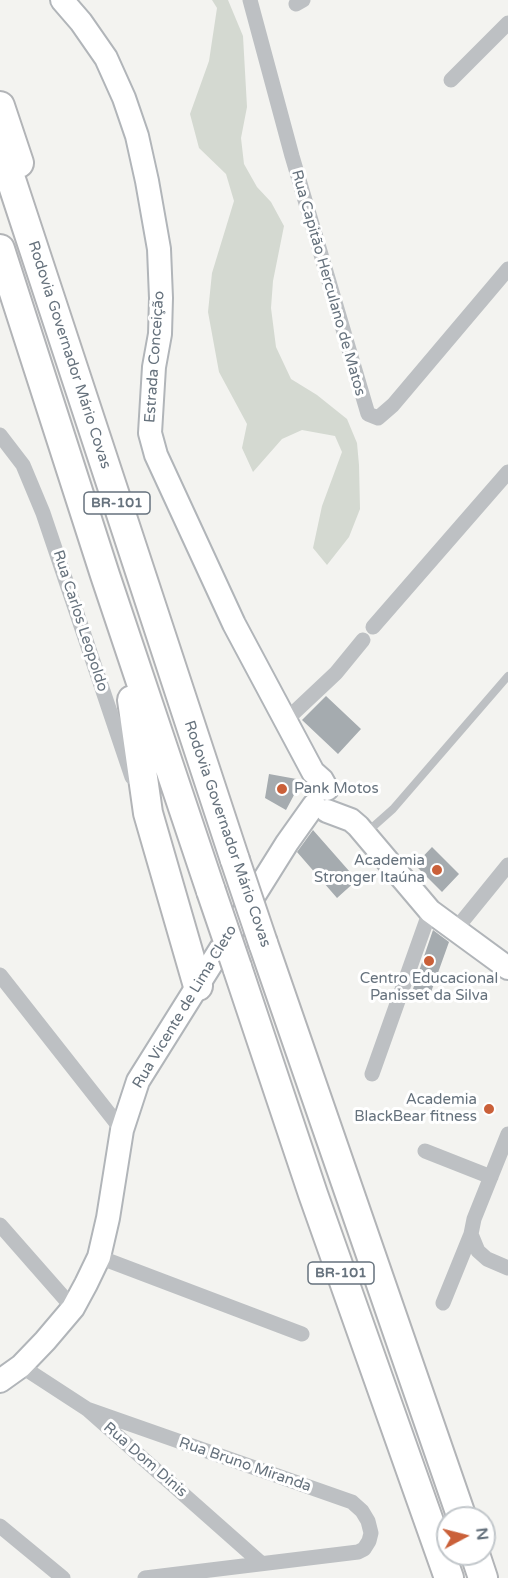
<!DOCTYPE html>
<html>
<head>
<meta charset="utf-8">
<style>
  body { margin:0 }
  #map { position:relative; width:508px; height:1578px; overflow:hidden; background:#f3f3f0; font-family:"Varela Round",sans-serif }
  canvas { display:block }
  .north { position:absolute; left:436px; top:1506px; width:60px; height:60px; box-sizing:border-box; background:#fff; border:2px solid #c2c7cb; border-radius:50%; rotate:83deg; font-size:16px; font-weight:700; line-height:24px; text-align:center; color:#66727d }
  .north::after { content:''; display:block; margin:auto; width:21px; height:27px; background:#ca6039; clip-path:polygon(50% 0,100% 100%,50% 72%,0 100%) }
</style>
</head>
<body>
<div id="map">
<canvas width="508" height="1578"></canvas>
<div class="north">N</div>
</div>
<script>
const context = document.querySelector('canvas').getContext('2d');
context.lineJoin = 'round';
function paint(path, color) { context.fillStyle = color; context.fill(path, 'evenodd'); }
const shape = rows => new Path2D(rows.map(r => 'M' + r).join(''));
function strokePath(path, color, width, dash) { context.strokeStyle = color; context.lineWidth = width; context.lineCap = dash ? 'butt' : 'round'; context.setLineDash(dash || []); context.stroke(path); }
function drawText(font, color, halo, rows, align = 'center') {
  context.font = font + ' "Varela Round",sans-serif'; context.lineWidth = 6; context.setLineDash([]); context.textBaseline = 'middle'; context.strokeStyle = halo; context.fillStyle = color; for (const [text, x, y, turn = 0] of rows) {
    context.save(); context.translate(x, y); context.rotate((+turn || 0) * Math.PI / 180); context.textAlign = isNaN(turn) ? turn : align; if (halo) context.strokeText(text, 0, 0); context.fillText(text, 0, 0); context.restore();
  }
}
paint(shape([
  [212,0,228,0,243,36,247,107,241,138,244,164,257,187,271,202,284,226,273,281,271,308,276,347,291,379,317,395,347,419,357,443,359,465,360,509,349,537,327,565,313,548,322,506,342,452,335,436,302,430,282,439,253,472,242,448,247,424,219,372,208,312,212,273,234,201,226,174,199,148,190,114,209,61,217,8]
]), '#d4d9d1');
paint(shape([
  [326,696,361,729,338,754,302,720],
  [269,774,302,780,286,810,265,798],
  [313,830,357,880,337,898,297,852],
  [432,847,459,874,442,892,415,865],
  [433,930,449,942,430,995,413,989]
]), '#a5abaf');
const secondary = shape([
  [62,0,81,22,106,58,124,98,137,136,147,181,159,249,161,298,160,334,154,367,150,433,156,455,234,624,313,772,322,780,327,789],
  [327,811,351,820,358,826,430,911,508,968],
  [0,1381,21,1366,45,1341,73,1308,86,1284,99,1257,108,1218,122,1130,138,1081,287,843,314,805]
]);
const highway = shape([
  [0,106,19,163],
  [0,146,235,860],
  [0,249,105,575,211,891],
  [132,700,148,813,198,986],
  [263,943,462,1518],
  [237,967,313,1194,449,1578],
  [475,1554,483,1578]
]);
strokePath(secondary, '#b1b5b9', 26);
strokePath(highway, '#b2b4b7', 32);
strokePath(shape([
  [366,833,393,809,508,676]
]), '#bdc0c3', 8);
strokePath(shape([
  [250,0,292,156,368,414,378,418,393,405,508,269],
  [296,4,303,0],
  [451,80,508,23],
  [0,435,23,465,43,513,132,777],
  [373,627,508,472],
  [285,721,336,673,363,640],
  [456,929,508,865],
  [0,975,122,1130],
  [372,1074,430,911],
  [508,1134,474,1219,471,1234,478,1251,487,1259,508,1268],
  [425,1151,491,1177],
  [0,1225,73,1308],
  [99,1257,302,1334],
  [443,1303,471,1234],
  [21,1366,87,1409,261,1563],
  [87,1409,352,1502,362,1511,368,1521,371,1533,369,1541,364,1549,358,1552,145,1578],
  [0,1526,63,1578]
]), '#bdc0c3', 15);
strokePath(secondary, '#fff', 22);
strokePath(highway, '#fff', 28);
const highwayBridge = shape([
  [235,860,263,943],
  [211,891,237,967]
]);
strokePath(highwayBridge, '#b2b4b7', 32, []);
strokePath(highwayBridge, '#fff', 28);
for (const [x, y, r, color] of [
  [282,789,6,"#ca6039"],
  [437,870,6,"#ca6039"],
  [429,961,6,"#ca6039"],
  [489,1109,6,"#ca6039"]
]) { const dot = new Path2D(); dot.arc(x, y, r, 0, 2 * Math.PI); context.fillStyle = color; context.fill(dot); strokePath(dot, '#fff', 2); }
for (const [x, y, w] of [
  [117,503,66],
  [341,1273,66]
]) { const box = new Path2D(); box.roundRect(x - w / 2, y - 11, w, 22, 4.5); context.fillStyle = '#fff'; context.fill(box); strokePath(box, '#66727d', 1.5); }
drawText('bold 14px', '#66727d', null, [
  ["BR-101",117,503],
  ["BR-101",341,1273]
]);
drawText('15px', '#66727d', '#fff', [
  ["Rua Capitão Herculano de Matos",328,283,74],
  ["Rodovia Governador Mário Covas",69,355,72],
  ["Estrada Conceição",155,357,-86],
  ["Rua Carlos Leopoldo",80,621,72],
  ["Rodovia Governador Mário Covas",227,834,71],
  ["Rua Vicente de Lima Cleto",185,1007,-59],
  ["Rua Dom Dinis",145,1460,41],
  ["Rua Bruno Miranda",245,1465,19]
]);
drawText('15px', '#66727d', '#fff', [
  ["Pank Motos",294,789,"left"],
  ["Academia",425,861],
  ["Stronger Itaúna",425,878],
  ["Centro Educacional",429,979,"center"],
  ["Panisset da Silva",429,996,"center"],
  ["Academia",477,1100],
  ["BlackBear fitness",477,1117]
], 'right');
</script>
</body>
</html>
